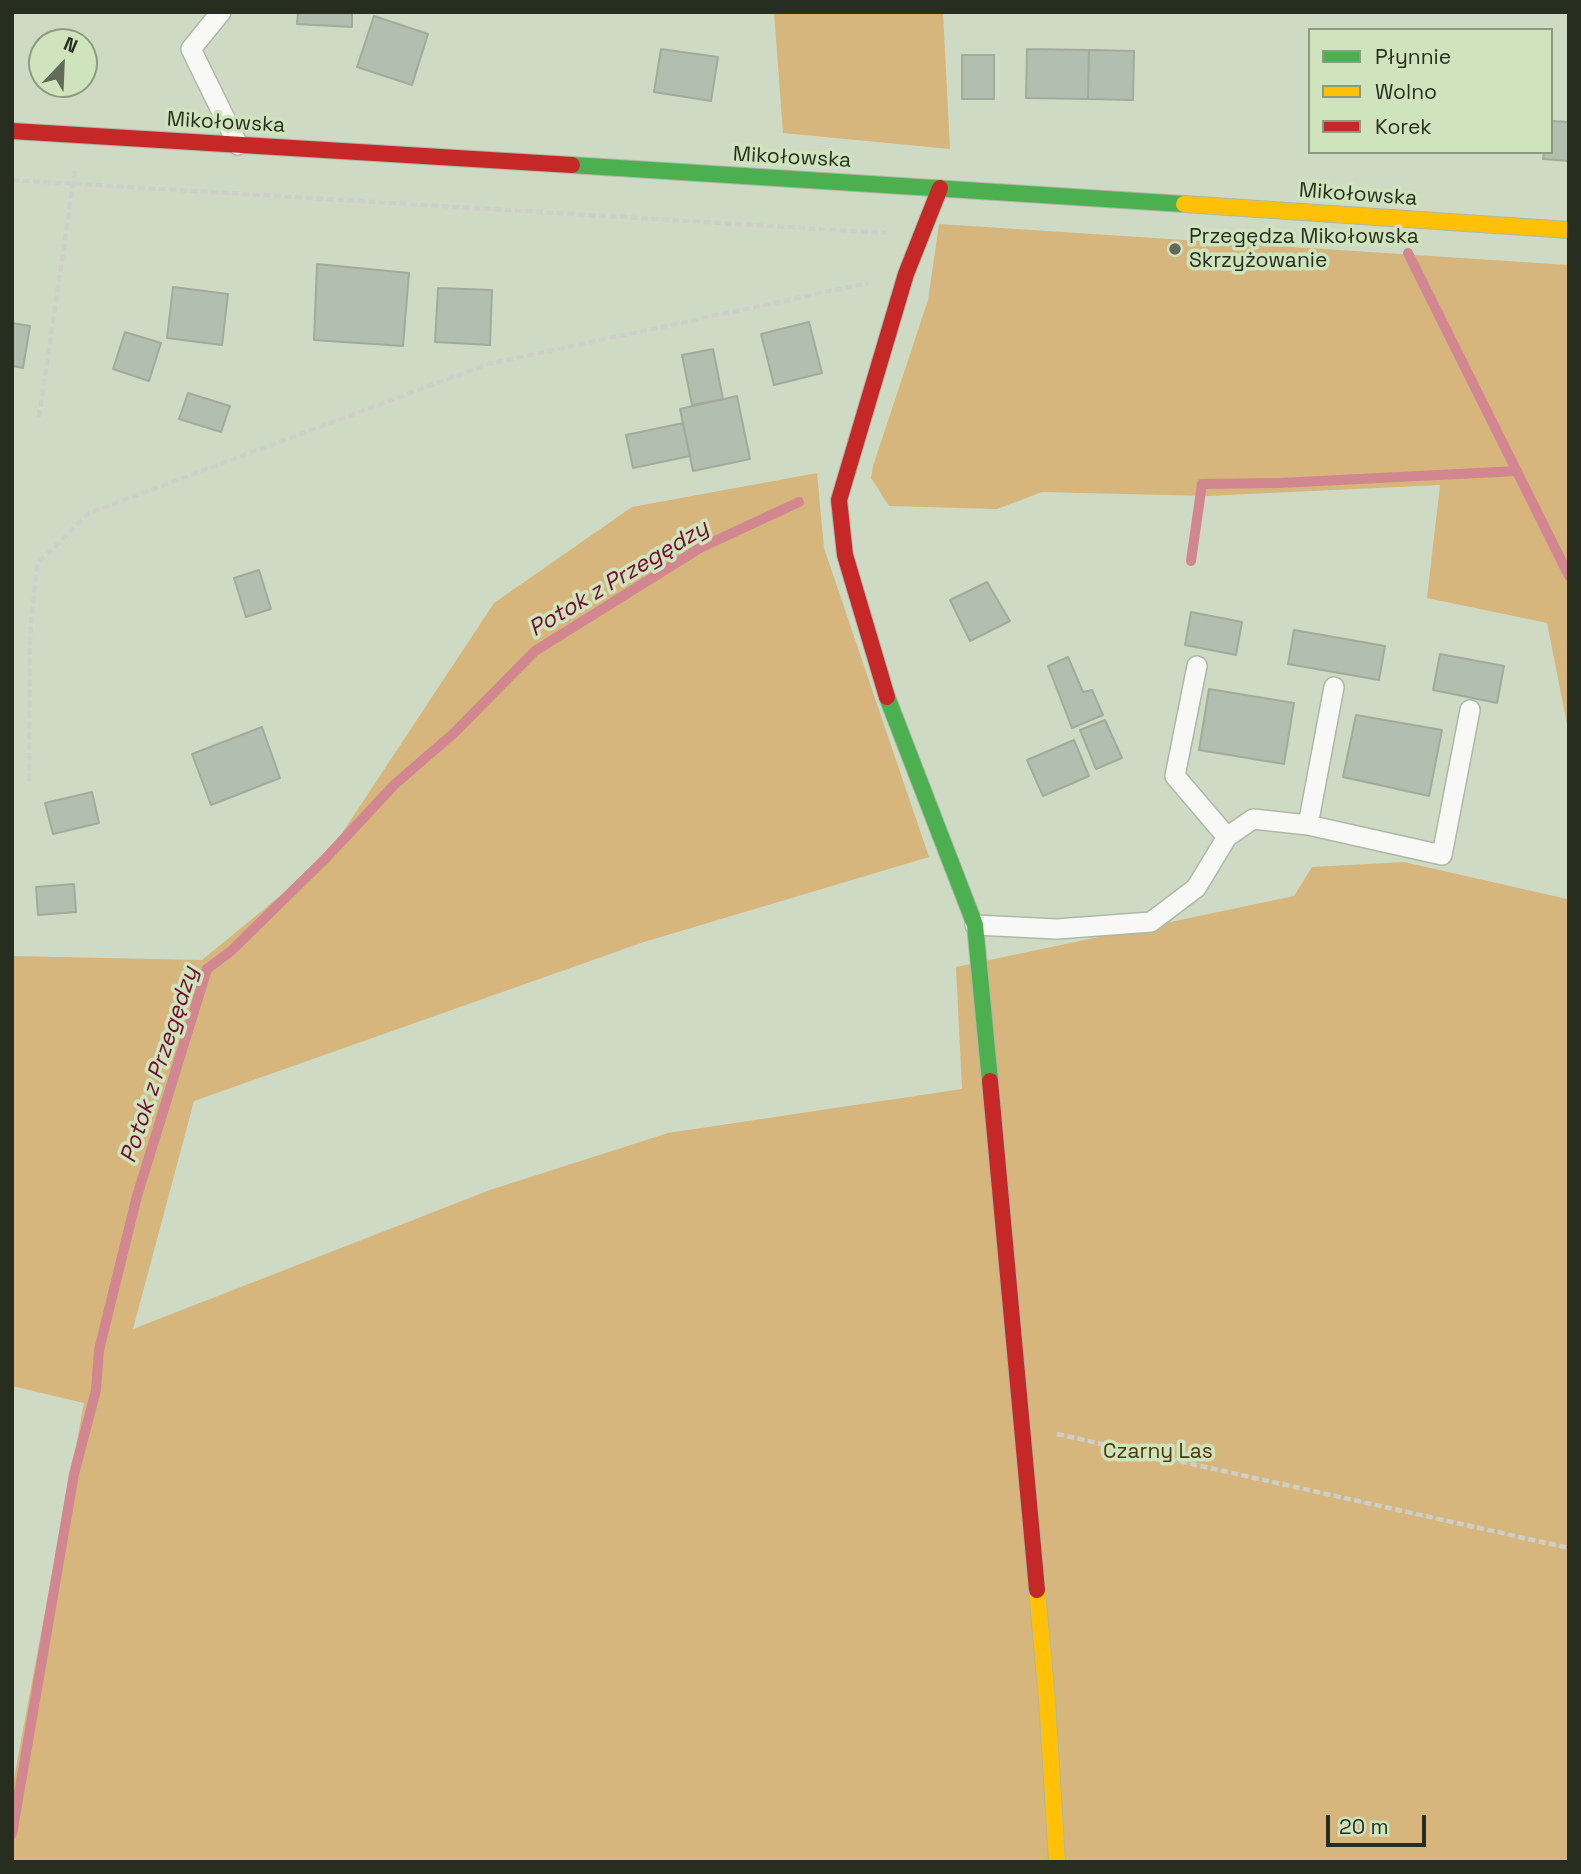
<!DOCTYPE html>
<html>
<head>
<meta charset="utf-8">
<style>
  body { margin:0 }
  #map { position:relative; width:1581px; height:1874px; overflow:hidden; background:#cfdac5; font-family:"Space Grotesk",sans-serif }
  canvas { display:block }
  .frame { position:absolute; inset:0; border:14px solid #272e1f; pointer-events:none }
  .legend { position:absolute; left:1308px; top:28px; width:245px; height:126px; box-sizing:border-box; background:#cfe3bc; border:2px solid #8c9b7d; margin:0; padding:9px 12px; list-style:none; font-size:21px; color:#272e1f }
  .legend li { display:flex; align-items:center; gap:14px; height:35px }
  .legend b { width:35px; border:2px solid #8c9b7d }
  .north { position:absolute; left:28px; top:28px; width:70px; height:70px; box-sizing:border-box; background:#cfe3bc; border:2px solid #8c9b7d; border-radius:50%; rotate:23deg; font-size:19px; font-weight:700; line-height:28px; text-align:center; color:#272e1f }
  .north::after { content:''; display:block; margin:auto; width:24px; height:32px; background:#626a59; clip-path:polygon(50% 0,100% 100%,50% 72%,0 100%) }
  .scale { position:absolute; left:1326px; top:1815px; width:100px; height:32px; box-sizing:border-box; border:4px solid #272e1f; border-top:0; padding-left:9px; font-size:21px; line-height:24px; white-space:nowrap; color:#272e1f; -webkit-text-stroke:5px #cfe3bc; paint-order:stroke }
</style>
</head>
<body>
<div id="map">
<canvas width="1581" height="1874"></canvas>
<div class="frame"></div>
<ul class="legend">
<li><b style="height:9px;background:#4caf50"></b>Płynnie</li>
<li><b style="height:9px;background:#ffc107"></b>Wolno</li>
<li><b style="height:9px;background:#c62828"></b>Korek</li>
</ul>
<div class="north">N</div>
<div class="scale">20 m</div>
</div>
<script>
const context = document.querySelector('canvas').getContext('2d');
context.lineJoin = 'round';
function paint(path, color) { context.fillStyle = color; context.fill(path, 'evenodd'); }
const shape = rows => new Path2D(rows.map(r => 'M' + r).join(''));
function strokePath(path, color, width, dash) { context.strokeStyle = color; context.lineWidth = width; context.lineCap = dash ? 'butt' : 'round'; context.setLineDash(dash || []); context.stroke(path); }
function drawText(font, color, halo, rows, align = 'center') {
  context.font = font + ' "Space Grotesk",sans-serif'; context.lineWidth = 7; context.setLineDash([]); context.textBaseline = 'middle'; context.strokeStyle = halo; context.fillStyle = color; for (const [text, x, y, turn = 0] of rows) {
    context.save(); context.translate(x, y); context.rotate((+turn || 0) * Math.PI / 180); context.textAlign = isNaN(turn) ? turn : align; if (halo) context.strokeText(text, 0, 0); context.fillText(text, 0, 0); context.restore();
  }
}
paint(shape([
  [774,12,943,12,950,149,783,133],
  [939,224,1569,265,1569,734,1547,623,1427,598,1440,485,1206,496,1042,492,997,509,889,506,871,478,873,466,928,300],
  [817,473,824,548,929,857,644,942,194,1101,133,1329,490,1190,668,1133,962,1089,956,967,1294,896,1312,867,1404,862,1567,899,1569,888,1569,1862,12,1862,12,1789,84,1403,12,1386,12,956,202,960,325,859,494,603,632,507]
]), '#d6b67c');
strokePath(shape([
  [1408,253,1569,576],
  [1191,561,1202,484,1280,483,1517,471],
  [12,1834,74,1474,96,1390,99,1350,137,1196,207,969,231,951,325,859,395,784,453,734,535,651,700,548,799,502]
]), '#d2868f', 10);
const building = shape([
  [298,12,352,12,352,27,297,24,298,12],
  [374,16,428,34,412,85,357,67,374,16],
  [661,49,718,57,711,101,654,92,661,49],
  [1027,49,1089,50,1088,99,1026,98,1027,49],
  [1089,50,1134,51,1133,100,1088,99,1089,50],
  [962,55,994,55,994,99,962,99,962,55],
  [1551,121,1569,122,1569,161,1543,159,1544,152,1551,152,1551,121],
  [317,264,409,273,403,346,314,340,317,264],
  [173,287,228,294,222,345,167,338,173,287],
  [438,288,492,290,490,345,435,342,438,288],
  [809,322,822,373,774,385,761,334,809,322],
  [12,323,30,326,23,368,12,366,12,323],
  [125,332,161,343,149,381,113,369,125,332],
  [713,349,723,399,692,405,682,355,713,349],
  [188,393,230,406,221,432,179,419,188,393],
  [737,396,750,459,693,471,680,409,737,396],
  [683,423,690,456,633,468,626,435,683,423],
  [259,570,271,609,246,617,234,578,259,570],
  [987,582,1010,621,970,641,950,600,987,582],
  [1191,612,1242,622,1236,655,1185,645,1191,612],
  [1294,630,1385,646,1379,680,1288,664,1294,630],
  [1440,654,1504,666,1497,703,1433,690,1440,654],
  [1068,657,1083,692,1092,690,1103,715,1072,728,1048,666,1068,657],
  [1209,689,1294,703,1284,764,1199,750,1209,689],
  [1356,715,1442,730,1429,796,1343,777,1356,715],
  [1105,720,1122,758,1096,769,1080,730,1105,720],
  [262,727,280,778,211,805,192,754,262,727],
  [1074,740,1089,776,1043,796,1027,760,1074,740],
  [92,792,99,823,53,834,45,803,92,792],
  [74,884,76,912,38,915,36,887,74,884]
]);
paint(building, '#b2beaf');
strokePath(building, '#a0ab9c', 2);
const lane = shape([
  [221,12,191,49,238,145],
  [1197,666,1175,776,1227,837],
  [1308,825,1334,687],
  [975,925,1057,929,1151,922,1196,888,1227,837,1253,819,1308,825,1442,855,1470,710]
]);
const fast = shape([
  [572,165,1184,204],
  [887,697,975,925,990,1081]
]);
const slow = shape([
  [1184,204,1569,230],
  [1037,1590,1047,1700,1057,1862]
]);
const jam = shape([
  [12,131,572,165],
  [887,697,845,555,839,500,906,274,940,188],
  [990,1081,1037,1590]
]);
strokePath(lane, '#afb7a7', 22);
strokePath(fast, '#afb7a7', 18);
strokePath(slow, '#afb7a7', 18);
strokePath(jam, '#afb7a7', 18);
strokePath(shape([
  [12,180,886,233],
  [39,417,75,171],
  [29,781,30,636,37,564,89,513,488,364,868,283],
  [1057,1434,1569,1548]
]), '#cdd0ca', 4.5, [7, 3.5]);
strokePath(lane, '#f8f9f6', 19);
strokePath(fast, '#4caf50', 16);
strokePath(slow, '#ffc107', 16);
strokePath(jam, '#c62828', 16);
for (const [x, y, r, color] of [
  [1175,249,7,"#626a59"]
]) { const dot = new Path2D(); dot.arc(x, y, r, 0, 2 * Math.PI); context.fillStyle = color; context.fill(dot); strokePath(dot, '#cfe3bc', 2.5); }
drawText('21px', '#272e1f', '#cfe3bc', [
  ["Mikołowska",226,123,3],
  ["Mikołowska",792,158,3],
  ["Mikołowska",1358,195,4]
]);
drawText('21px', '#272e1f', '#cfe3bc', [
  ["Przegędza Mikołowska",1189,237],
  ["Skrzyżowanie",1189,261]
], 'left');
drawText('21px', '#53350a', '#cfe3bc', [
  ["Czarny Las",1158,1452]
]);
drawText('italic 23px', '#75082d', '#cfe3bc', [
  ["Potok z Przegędzy",619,579,-31],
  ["Potok z Przegędzy",160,1065,-72]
]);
</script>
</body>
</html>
